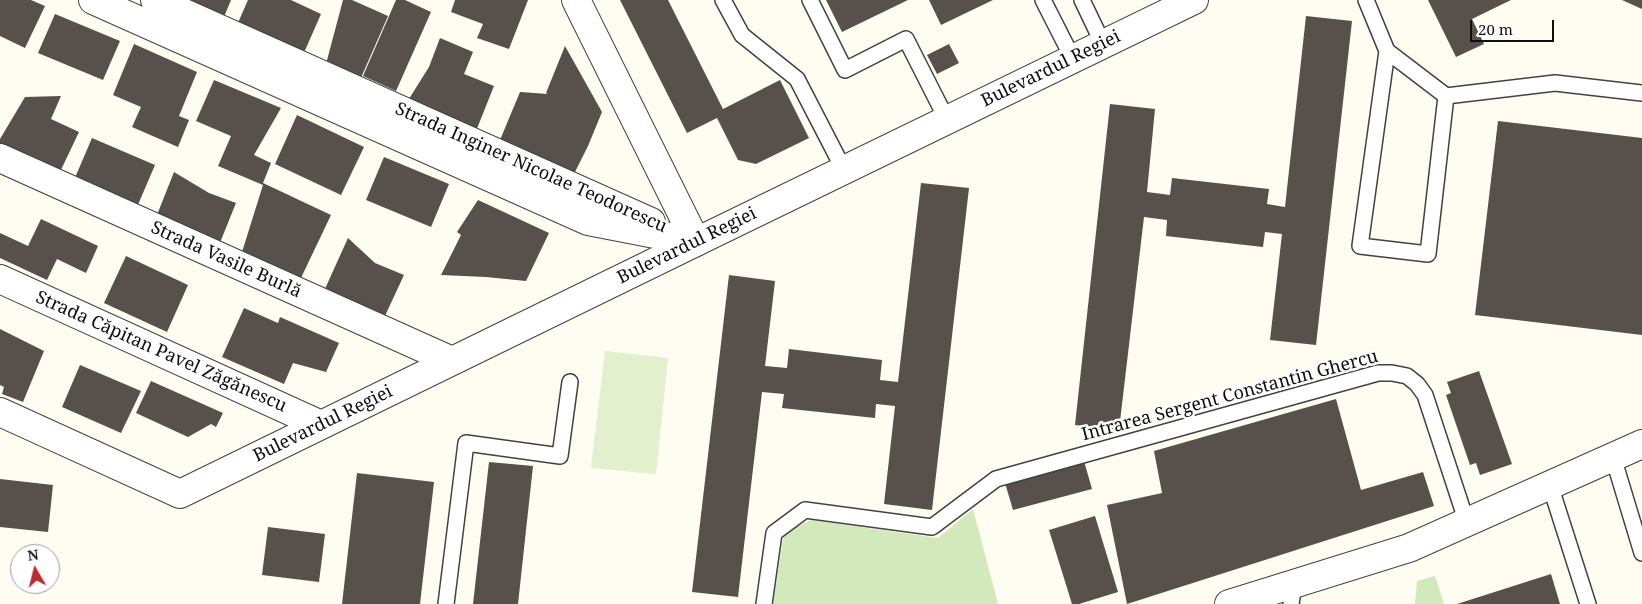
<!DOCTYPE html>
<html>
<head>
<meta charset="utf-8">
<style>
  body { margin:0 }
  #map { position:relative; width:1642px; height:604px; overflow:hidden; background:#fffcf1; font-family:"Noto Serif",serif }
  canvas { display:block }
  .north { position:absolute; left:10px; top:544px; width:50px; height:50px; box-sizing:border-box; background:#fff; border:1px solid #9f9f9f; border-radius:50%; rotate:352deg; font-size:14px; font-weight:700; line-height:20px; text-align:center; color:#0f0f0f }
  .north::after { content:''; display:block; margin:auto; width:18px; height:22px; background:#bc2a2f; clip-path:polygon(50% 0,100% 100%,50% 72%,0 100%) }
  .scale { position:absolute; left:1470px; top:20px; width:84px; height:22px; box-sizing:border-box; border:2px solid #0f0f0f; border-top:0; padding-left:6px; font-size:15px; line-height:18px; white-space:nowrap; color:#0f0f0f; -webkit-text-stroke:4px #fff; paint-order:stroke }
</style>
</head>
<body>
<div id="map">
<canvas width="1642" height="604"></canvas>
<div class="north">N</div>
<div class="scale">20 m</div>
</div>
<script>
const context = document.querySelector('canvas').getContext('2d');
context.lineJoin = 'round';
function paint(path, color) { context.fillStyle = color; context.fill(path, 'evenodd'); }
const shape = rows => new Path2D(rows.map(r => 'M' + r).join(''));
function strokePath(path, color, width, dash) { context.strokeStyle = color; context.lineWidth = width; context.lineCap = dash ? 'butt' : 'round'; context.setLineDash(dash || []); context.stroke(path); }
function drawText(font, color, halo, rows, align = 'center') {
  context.font = font + ' "Noto Serif",serif'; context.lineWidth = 5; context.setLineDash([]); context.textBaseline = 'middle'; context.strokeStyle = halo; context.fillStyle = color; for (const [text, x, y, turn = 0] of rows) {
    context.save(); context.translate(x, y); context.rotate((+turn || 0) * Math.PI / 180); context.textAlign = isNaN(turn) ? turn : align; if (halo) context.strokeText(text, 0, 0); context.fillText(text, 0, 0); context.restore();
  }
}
paint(shape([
  [973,509,998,604,773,604,784,533,811,520,938,538],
  [1435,576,1444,604,1415,604,1417,581]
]), '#d2e9bb');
paint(shape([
  [605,351,668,358,656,474,591,468]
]), '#e3f0cd');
paint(shape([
  [0,0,31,0,45,6,25,48,0,36],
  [186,0,231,0,224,17],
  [248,0,291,0,321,14,303,55,237,25],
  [343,0,352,0,388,16,360,80,326,64],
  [396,0,405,0,431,12,396,91,363,76],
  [455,0,528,0,509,49,477,38,483,24,451,12],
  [620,0,668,0,723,109,780,80,809,138,756,164,738,160,717,118,687,133],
  [826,0,908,0,842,32],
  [929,0,993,0,941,25],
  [1428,0,1511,0,1472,19,1484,44,1456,57],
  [1622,0,1642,0,1642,9],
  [55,14,120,41,103,80,38,53],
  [1306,16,1352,21,1316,345,1270,340,1282,234,1265,232,1263,247,1166,236,1167,220,1144,217,1119,430,1075,425,1110,104,1155,109,1147,192,1170,195,1172,178,1269,189,1267,204,1285,207],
  [440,38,473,52,464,74,494,86,476,131,407,102,429,67],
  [134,44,197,72,179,116,189,120,178,147,132,127,141,107,113,95],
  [949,44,959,63,937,74,927,55],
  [565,46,602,112,588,146,572,178,500,140,520,92,548,94,546,93],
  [214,80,281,108,254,155,271,163,263,183,331,215,300,280,242,252,263,185,218,166,231,136,196,121],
  [61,96,51,119,79,132,59,174,0,146,0,139,25,97],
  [297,115,364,147,341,195,275,164],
  [1498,121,1642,138,1642,335,1475,315],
  [92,138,155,165,137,207,74,180],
  [384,157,449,184,431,227,366,200],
  [174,172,209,193,236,203,219,245,155,220],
  [921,183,969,188,932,510,884,504,895,406,876,404,875,418,782,408,784,394,762,392,738,597,692,592,729,275,775,281,765,366,787,368,789,349,882,360,880,380,898,382],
  [478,200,549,233,526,281,486,277,441,275,461,235,457,232],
  [41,219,98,246,86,273,57,259,47,280,0,258,0,233,28,246],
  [348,238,375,263,404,275,384,318,324,291],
  [126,256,188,285,167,332,104,303],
  [244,308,278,323,280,317,339,343,326,372,293,363,284,384,222,357],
  [0,329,44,351,23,402,2,394,4,387,0,385],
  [80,365,141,391,121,433,62,407],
  [1479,371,1512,464,1480,475,1476,463,1470,465,1446,395,1451,393,1447,382],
  [151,381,223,413,216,427,211,424,188,437,136,413],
  [1336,399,1361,490,1423,472,1434,506,1127,604,1107,505,1162,493,1154,451],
  [1084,461,1092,489,1013,510,1005,483],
  [489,462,533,466,518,604,473,604],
  [357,473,434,482,420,604,342,604],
  [0,479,53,485,48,532,0,527],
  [1095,516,1118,592,1079,604,1072,604,1049,530],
  [268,527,325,534,319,582,262,575],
  [1551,574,1560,604,1457,604]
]), '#57504c');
const service = shape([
  [723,0,742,35,797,79,844,170],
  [810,0,845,70,906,39,947,120],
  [1043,0,1073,59],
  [1082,0,1103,44],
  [1366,0,1387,51],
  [1446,96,1428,254,1360,246,1387,51,1446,96,1555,83,1642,93],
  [1613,457,1642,553],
  [1550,485,1588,604],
  [446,604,466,443,560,456,570,382],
  [764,604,774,533,805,510,932,527,996,479,1378,373,1392,373,1407,376,1417,384,1425,395,1467,523],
  [1291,604,1294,584]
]);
const minor = shape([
  [93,0,588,221,696,242],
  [155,0,651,222],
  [0,158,452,361],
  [0,279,321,425],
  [0,412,180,494,696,242],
  [1229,604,1409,548,1642,444]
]);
const tertiary = shape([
  [576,0,696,242,1194,0]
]);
strokePath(service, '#424242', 18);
strokePath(minor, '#424242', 30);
strokePath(tertiary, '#424242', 30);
strokePath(service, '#fff', 15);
strokePath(minor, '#fff', 28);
strokePath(tertiary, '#fff', 28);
drawText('18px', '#0f0f0f', '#fff', [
  ["Bulevardul Regiei",1051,69,-26],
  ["Strada Inginer Nicolae Teodorescu",531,168,24],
  ["Bulevardul Regiei",687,246,-26],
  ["Strada Vasile Burlă",226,260,24],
  ["Strada Căpitan Pavel Zăgănescu",161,352,24],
  ["Intrarea Sergent Constantin Ghercu",1230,396,-15],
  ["Bulevardul Regiei",323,424,-26]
]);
</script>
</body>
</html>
